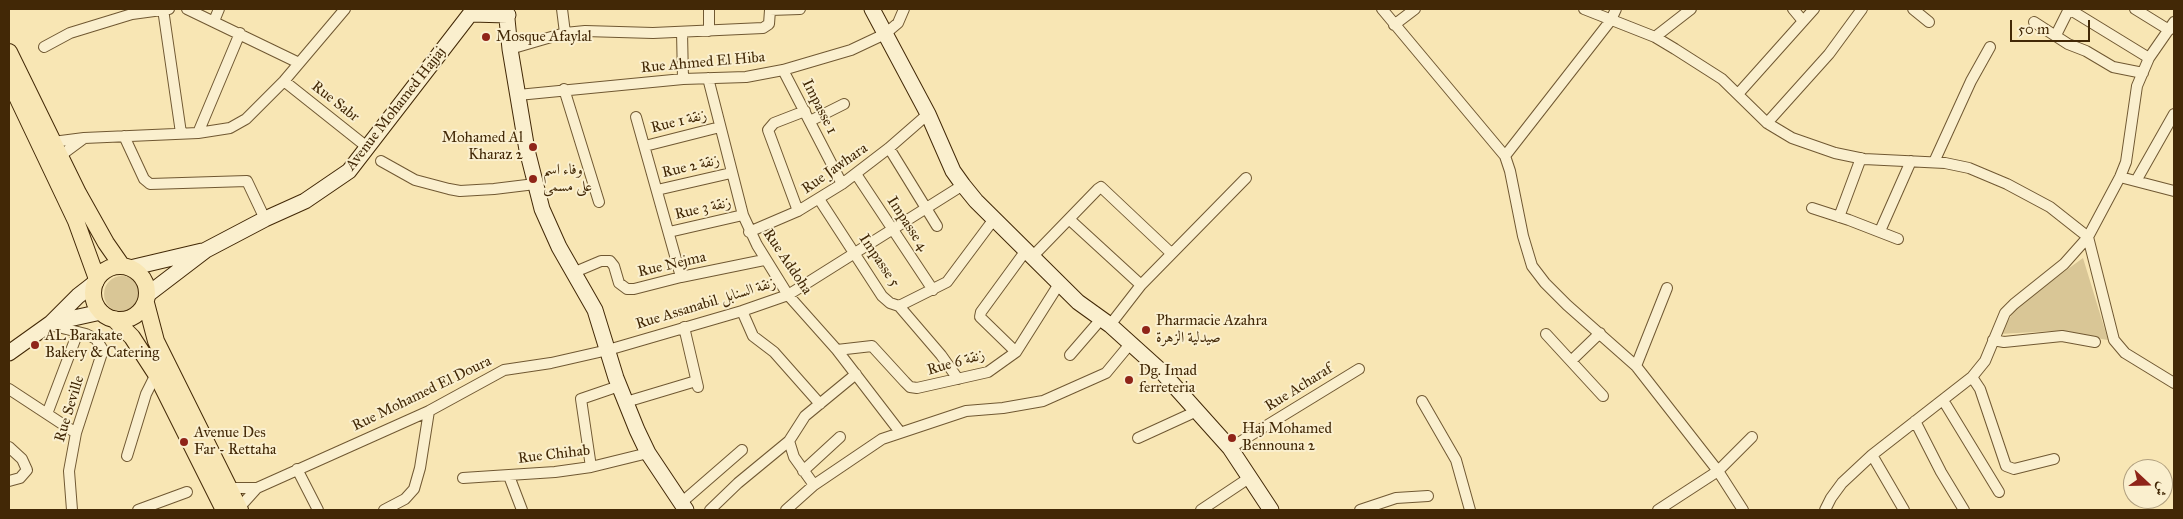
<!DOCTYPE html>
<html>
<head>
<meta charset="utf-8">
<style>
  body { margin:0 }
  #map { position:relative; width:2183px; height:519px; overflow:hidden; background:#f8e6b4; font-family:"IM FELL Great Primer",Amiri,serif }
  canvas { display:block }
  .frame { position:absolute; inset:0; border:10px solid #422806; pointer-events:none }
  .north { position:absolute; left:2123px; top:459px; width:50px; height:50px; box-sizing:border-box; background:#faefce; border:1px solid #b09f7e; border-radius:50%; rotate:111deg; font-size:14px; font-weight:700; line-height:20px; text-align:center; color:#422806 }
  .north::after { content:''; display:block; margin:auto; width:18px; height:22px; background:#8f2418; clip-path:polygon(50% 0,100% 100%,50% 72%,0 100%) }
  .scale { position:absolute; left:2010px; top:20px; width:80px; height:22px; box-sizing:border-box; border:2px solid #422806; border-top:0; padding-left:6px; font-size:15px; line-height:18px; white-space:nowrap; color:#422806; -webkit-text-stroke:4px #faefce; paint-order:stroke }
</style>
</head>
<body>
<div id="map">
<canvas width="2183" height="519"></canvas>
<div class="frame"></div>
<div class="north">ش</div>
<div class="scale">50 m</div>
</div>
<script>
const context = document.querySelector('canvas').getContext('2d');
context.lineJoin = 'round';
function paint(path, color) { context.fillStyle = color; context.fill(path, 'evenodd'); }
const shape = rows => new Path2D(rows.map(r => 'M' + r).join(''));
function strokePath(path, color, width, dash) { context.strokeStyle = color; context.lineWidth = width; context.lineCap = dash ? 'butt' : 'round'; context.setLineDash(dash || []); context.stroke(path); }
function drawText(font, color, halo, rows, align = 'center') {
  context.font = font + ' "IM FELL Great Primer",Amiri,serif'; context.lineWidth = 4; context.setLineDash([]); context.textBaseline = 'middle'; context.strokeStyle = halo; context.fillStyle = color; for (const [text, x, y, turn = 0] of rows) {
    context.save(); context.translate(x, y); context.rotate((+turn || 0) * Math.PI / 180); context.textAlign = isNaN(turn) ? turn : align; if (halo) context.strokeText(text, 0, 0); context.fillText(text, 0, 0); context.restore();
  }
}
paint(shape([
  [2083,258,2108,340,2052,331,2000,334,2017,306],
  '104 294a18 18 0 1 1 36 0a18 18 0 1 1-36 0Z'
]), '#d9c696');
const street = shape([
  [163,9,181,133],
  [187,9,299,63],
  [562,9,565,33],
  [1382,9,1505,156,1510,171,1523,236,1532,266,1545,283,1567,305,1636,366,1718,471,1743,510],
  [1584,9,1655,37,1675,49,1722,79,1767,123,1792,138,1835,153,1864,159,1945,163,1969,168,2007,184,2050,207,2088,237,2114,340,2125,353,2174,383],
  [1793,9,1803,21],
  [1913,9,1929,22],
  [2069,9,2149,58],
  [2135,9,2169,30],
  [214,21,219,9],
  [2034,22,2068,44,2086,51,2113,67,2143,73],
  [1394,25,1415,9],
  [709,31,709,9],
  [682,32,683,79],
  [2056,35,2069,9],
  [1655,37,1691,9],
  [44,47,70,33,132,14,169,9],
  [510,49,565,33,585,31,653,33,763,28,769,24,770,10,800,9],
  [783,70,842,184],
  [708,78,743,215,757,245,788,295,837,350,900,432],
  [284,81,367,147],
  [564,89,599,202],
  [1738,94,1814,9],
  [518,95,683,79,746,77,783,70,851,50,885,34,898,23,904,9],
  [636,117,681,277],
  [810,121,844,104],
  [1767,123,1829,54,1862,9],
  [198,133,240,33],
  [124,136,144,179,150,184,247,181,265,219],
  [53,142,84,138,198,133,230,128,246,119,284,81,345,9],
  [645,146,720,127],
  [889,148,937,226],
  [60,156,83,139],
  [1505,156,1611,20,1616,9],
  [381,161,415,180,449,189,460,191,494,189,535,184],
  [1934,162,1971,81,1990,47],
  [856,174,933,290],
  [2120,177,2174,191],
  [2136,181,2174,114],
  [657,190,731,173],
  [819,199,882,296,890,303,899,306,941,355,958,379],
  [1812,208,1849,220,1898,239],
  [798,211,768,130,774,123,805,111],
  [1839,217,1861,158],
  [1069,219,1141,285],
  [1880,231,1911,161],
  [669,232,743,215],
  [749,232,798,211,842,184,889,148,928,114],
  [1033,256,1098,189,1101,187,1171,253],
  [575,272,601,261,610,261,614,266,619,283,627,289,634,289,681,277,764,260],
  [899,306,947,282,994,219],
  [742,311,753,336,774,352,820,404],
  [50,325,86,334,96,339,103,350,76,433,69,471,72,510],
  [1110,325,1141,285,1246,178],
  [684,327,698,387],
  [1546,334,1603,396],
  [1993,340,2004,342,2062,336,2095,342],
  [837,350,872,346,905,382,910,387,917,388,988,372,1016,352,1059,284],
  [1016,352,980,317,981,312,1027,249],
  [1070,355,1102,318],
  [1571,361,1600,333],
  [1636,366,1667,288],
  [1972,377,1980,389,2006,466,2014,469,2054,459],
  [9,389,76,433],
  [1943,400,1999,492],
  [1422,401,1456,460,1470,510],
  [626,402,696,381],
  [47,414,78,332],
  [1915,421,1941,472,1964,510],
  [1138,438,1197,411],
  [9,447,22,459,27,470,20,478,9,481],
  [1230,448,1359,369],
  [1872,455,1904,510],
  [127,456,146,394,156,374],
  [591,467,581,399,619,386],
  [297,469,318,510],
  [803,471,840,437],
  [509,476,522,510],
  [463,478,555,472,591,467,648,453],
  [814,485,794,457,789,441,805,416,856,374],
  [227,488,257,488],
  [681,503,742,450],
  [239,508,257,488,429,411,504,370,551,363,608,350,742,311,788,295,963,185],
  [138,510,187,492],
  [384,510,405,499,414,489,420,468,429,411],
  [710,510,738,483,789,441],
  [786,510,814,485,882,439,966,411,1003,408,1043,401,1106,373,1130,344],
  [1201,510,1249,478],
  [1360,510,1396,498,1428,496],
  [1658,510,1718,471,1752,437],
  [1825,510,1831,498,1842,483,1872,455,1972,377,1985,361,2005,313,2014,304,2064,264,2088,237,2120,177,2126,162,2137,86,2149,58,2174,22]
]);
const secondary = shape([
  [506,9,510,49,527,150,542,209,559,247,595,310,616,378,637,430,648,453,686,510],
  [872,9,928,114,953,171,963,185,976,201,1078,302,1110,325,1161,371,1230,448,1271,510],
  [471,14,508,15],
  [130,268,202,251],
  [147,295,206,250,265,219,305,201,349,171,474,9],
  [51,323,101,312],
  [9,353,51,323,78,296,96,282]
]);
const primary = shape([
  [9,52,78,193,106,243,122,266],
  [9,80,76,221,97,279],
  '93 293a27 27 0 1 1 54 0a27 27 0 1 1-54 0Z',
  [146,303,156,341,240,510],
  [114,319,132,337,156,374,224,510]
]);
strokePath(street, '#705832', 12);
strokePath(secondary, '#422806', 17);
strokePath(primary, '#422806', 18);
strokePath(street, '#faefce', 10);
strokePath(secondary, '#faefce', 15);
strokePath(primary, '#f8e6b4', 16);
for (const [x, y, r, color] of [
  [486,37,5,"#8f2418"],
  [533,147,5,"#8f2418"],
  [533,179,5,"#8f2418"],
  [1146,330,5,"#8f2418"],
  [35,345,5,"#8f2418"],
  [1129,380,5,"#8f2418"],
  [1232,438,5,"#8f2418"],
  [184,442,5,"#8f2418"]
]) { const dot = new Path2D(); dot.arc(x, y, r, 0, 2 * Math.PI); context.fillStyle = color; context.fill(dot); strokePath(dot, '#faefce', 2); }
drawText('15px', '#422806', '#faefce', [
  ["Mosque Afaylal",496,37],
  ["Mohamed Al",523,138,"right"],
  ["Kharaz 2",523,155,"right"],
  ["وفاء اسم",543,170],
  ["على مسمى",543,187],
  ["Pharmacie Azahra",1156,321],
  ["صيدلية الزهرة",1156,338],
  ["AL Barakate",45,336],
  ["Bakery & Catering",45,353],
  ["Dg. Imad",1139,371],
  ["ferreteria",1139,388],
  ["Haj Mohamed",1242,429],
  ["Bennouna 2",1242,446],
  ["Avenue Des",194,433],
  ["Far - Rettaha",194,450]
], 'left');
drawText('15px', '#422806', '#faefce', [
  ["Rue Ahmed El Hiba",703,63,-5],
  ["Rue Sabr",335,102,38],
  ["Impasse 1",819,107,63],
  ["Avenue Mohamed Hajjaj",396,109,-52],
  ["Rue 1 زنقة",679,122,-14],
  ["Rue 2 زنقة",691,167,-13],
  ["Rue Jawhara",835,169,-35],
  ["Rue 3 زنقة",703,209,-13],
  ["Impasse 4",907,224,57],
  ["Impasse 5",879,261,56],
  ["Rue Addoha",787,262,56],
  ["Rue Nejma",672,265,-13],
  ["Rue Assanabil زنقة السنابل",706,304,-17],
  ["Rue 6 زنقة",956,363,-16],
  ["Rue Acharaf",1299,388,-32],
  ["Rue Mohamed El Doura",422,394,-26],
  ["Rue Seville",70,409,-73],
  ["Rue Chihab",554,455,-7]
]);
</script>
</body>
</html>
